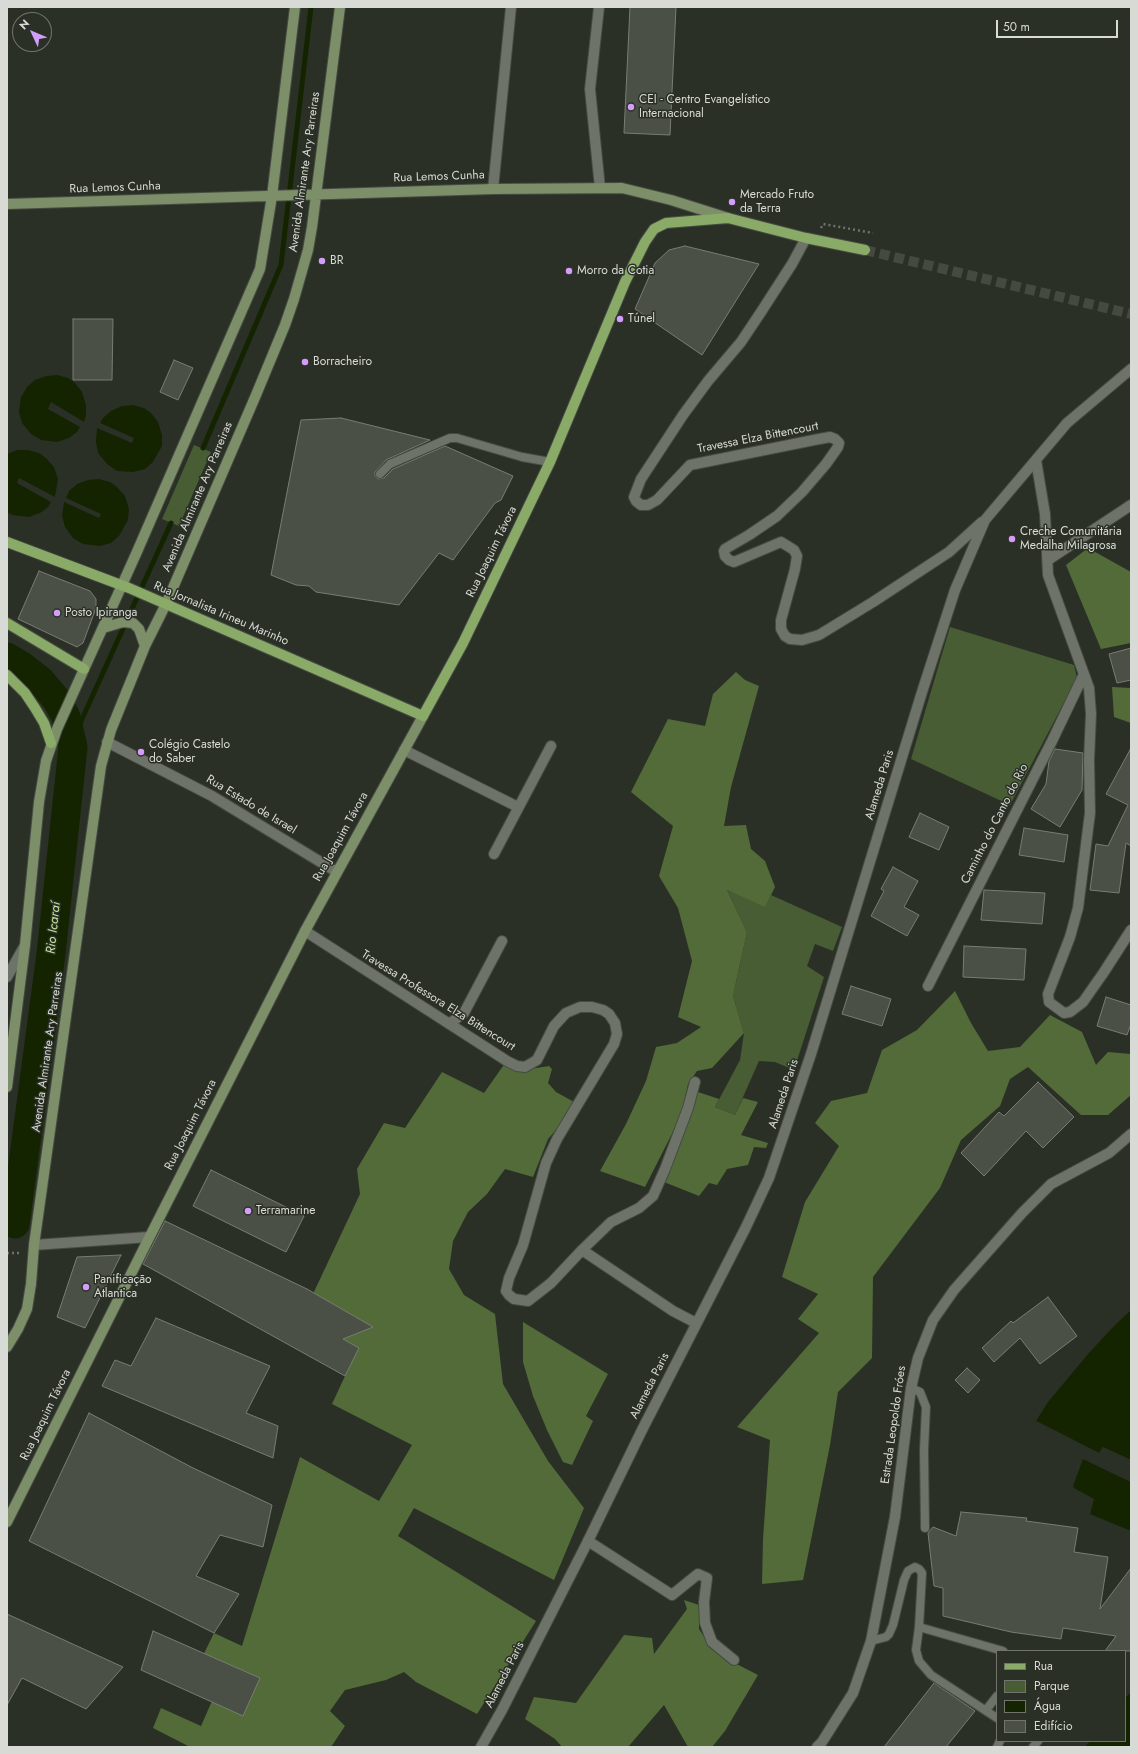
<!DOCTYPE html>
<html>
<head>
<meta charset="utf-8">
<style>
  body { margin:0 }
  #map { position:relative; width:1138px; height:1754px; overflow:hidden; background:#2b3027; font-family:Jost,sans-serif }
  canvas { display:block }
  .frame { position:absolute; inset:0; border:8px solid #d8dbd5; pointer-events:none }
  .legend { position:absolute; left:996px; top:1650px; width:130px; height:92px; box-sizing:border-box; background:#2b3027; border:1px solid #70746d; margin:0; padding:5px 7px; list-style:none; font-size:12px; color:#d8dbd5 }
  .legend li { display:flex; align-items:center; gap:8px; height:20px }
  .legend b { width:20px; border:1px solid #70746d }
  .north { position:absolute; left:12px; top:12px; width:40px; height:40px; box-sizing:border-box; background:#2b3027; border:1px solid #70746d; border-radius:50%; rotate:314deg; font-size:11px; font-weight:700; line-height:16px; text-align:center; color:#d8dbd5 }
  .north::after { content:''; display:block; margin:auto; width:14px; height:18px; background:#d49cfb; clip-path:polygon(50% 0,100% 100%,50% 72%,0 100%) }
  .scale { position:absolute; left:996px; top:20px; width:122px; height:18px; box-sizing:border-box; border:2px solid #d8dbd5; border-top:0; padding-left:5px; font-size:12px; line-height:14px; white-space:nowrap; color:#d8dbd5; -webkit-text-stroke:3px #2b3027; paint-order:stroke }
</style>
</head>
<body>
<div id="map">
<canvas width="1138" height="1754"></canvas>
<div class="frame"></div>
<ul class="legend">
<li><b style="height:5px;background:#8aab67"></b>Rua</li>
<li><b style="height:11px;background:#485d33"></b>Parque</li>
<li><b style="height:11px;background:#142400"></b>Água</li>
<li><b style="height:11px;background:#4b5047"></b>Edifício</li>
</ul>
<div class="north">N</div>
<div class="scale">50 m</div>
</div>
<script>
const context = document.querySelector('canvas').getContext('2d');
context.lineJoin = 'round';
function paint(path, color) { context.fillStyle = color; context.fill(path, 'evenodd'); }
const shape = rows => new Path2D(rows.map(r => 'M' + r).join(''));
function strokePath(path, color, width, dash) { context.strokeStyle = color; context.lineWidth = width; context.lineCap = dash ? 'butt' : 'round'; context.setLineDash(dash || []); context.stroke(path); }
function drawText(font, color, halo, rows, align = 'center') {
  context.font = font + ' Jost,sans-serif'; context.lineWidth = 3; context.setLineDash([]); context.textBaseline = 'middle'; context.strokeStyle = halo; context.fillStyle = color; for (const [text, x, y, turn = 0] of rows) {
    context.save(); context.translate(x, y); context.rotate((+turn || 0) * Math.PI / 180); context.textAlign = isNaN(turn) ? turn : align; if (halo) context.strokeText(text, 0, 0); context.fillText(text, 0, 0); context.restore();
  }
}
paint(shape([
  [194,445,211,452,179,526,162,519],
  [950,627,1074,665,1077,678,1010,805,911,759],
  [727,890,765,906,771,895,842,927,833,951,815,944,807,966,824,977,794,1070,775,1062,759,1061,735,1115,715,1107,740,1060,744,1033,733,996,747,932]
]), '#485d33');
paint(shape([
  [1088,548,1131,572,1131,643,1101,649,1066,565],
  [736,672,745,680,759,686,731,787,724,826,746,825,751,849,765,861,775,887,765,907,727,890,747,932,733,996,744,1033,712,1068,697,1071,688,1084,681,1116,645,1187,600,1171,626,1124,646,1081,656,1047,677,1043,701,1027,678,1017,692,961,678,908,659,876,673,826,631,792,668,719,705,726,713,694],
  [1112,687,1131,688,1131,723,1114,717],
  [955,991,971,1023,988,1051,1020,1047,1050,1015,1082,1032,1096,1065,1108,1052,1131,1054,1131,1095,1108,1115,1081,1115,1028,1067,1010,1079,1000,1106,961,1140,940,1188,873,1277,872,1358,838,1392,830,1445,803,1580,762,1584,763,1539,770,1440,737,1427,819,1333,798,1319,818,1294,782,1277,805,1202,839,1146,815,1123,831,1101,867,1093,882,1050,917,1030],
  [508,1059,530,1069,549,1066,552,1069,548,1083,556,1092,576,1103,563,1122,548,1139,533,1177,505,1169,487,1194,468,1212,453,1241,449,1269,464,1295,495,1314,503,1384,548,1461,584,1508,554,1580,414,1508,398,1536,536,1621,477,1714,416,1682,404,1672,386,1680,345,1690,330,1711,345,1726,331,1747,190,1747,153,1728,161,1708,201,1726,219,1685,195,1672,214,1633,242,1646,300,1457,379,1501,412,1445,332,1404,358,1348,343,1339,313,1294,360,1194,357,1169,384,1123,405,1128,442,1072,484,1093],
  [698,1092,719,1099,715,1107,735,1115,743,1098,758,1102,741,1135,768,1143,766,1148,754,1147,748,1165,727,1169,717,1185,709,1183,699,1196,664,1182],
  [523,1322,608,1374,586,1416,593,1421,572,1465,563,1462,547,1430,533,1396,523,1362],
  [684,1600,699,1605,699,1629,709,1644,725,1658,758,1675,725,1731,712,1747,688,1747,664,1705,628,1747,562,1747,555,1739,525,1719,534,1697,576,1703,624,1635,652,1638,654,1654,687,1609]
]), '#526b39');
paint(shape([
  [57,375,68,378,75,383,82,392,86,405,86,416,84,422,51,402,48,409,80,427,77,432,69,438,57,442,41,440,31,434,22,423,19,412,21,397,27,387,35,380,46,376],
  [133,405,144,408,151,413,158,422,162,435,162,446,153,462,145,469,133,472,117,471,107,464,98,453,96,442,97,428,132,443,134,438,100,423,103,418,111,411,122,406],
  [17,450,28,450,39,453,46,458,54,467,58,479,55,497,19,478,17,483,51,502,48,507,40,513,29,517,12,515,7,512,7,454],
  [99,479,110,482,117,487,125,496,129,509,128,520,119,536,111,543,100,546,83,544,73,538,65,527,62,516,64,502,99,518,101,514,66,498,69,491,77,484,88,480],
  [1131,1310,1131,1460,1103,1447,1099,1453,1036,1421,1048,1402,1088,1354,1114,1326],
  [1083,1459,1131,1482,1131,1531,1090,1514,1094,1499,1074,1488,1073,1486],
  [1131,1692,1131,1747,1085,1747,1090,1741,1125,1741,1125,1698]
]), '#142400');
paint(shape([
  [1036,1421,1099,1453,1103,1447,1131,1460,1131,1462,1103,1449,1098,1454,1035,1423],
  [1083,1457,1131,1480,1131,1482,1081,1458]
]), '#2b3027');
strokePath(shape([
  [203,448,281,265,311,7],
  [73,747,82,719,171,523]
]), '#142400', 5);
strokePath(shape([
  [7,657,22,666,40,680,57,700,66,717,73,747,51,954,15,1224]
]), '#142400', 29);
const building = shape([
  [630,7,676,7,670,135,624,133,630,7],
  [685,246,759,264,702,355,635,309,655,263,669,250,685,246],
  [73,319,113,319,112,380,73,380,73,319],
  [174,360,193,368,178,400,160,392,174,360],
  [341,418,430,440,386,460,375,472,375,476,378,479,384,478,393,469,445,446,513,476,501,500,495,503,453,560,439,553,399,605,316,592,309,586,296,585,271,575,301,420,341,418],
  [39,571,90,591,96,599,96,608,83,643,77,647,18,619,39,571],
  [1131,648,1131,680,1117,683,1109,654,1131,648],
  [1131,748,1131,846,1126,843,1119,893,1090,890,1096,844,1108,846,1128,805,1106,794,1131,748],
  [1055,749,1083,753,1082,790,1060,827,1031,809,1046,784,1049,761,1055,749],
  [920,813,949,827,939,850,909,837,920,813],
  [1024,828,1068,835,1064,862,1019,855,1024,828],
  [893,867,918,881,904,907,919,915,907,936,871,916,884,891,881,889,893,867],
  [984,890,1045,893,1042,924,981,920,984,890],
  [964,946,1026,949,1024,980,963,977,964,946],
  [851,986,891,999,882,1026,842,1014,851,986],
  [1106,997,1131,1005,1131,1024,1127,1035,1097,1026,1106,997],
  [1038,1082,1074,1117,1043,1148,1026,1131,984,1176,961,1153,999,1112,1004,1116,1038,1082],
  [211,1170,304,1216,286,1252,193,1206,211,1170],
  [165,1221,307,1289,373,1327,343,1339,359,1348,345,1376,143,1264,165,1221],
  [121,1255,85,1328,57,1317,77,1257,121,1255],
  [1048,1297,1077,1336,1040,1364,1020,1338,994,1362,982,1348,1011,1321,1013,1323,1048,1297],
  [156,1318,270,1366,246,1413,278,1426,273,1458,102,1386,115,1360,131,1366,156,1318],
  [967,1368,980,1380,968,1393,955,1380,967,1368],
  [89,1413,193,1468,272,1505,263,1547,220,1535,196,1576,239,1594,214,1633,29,1541,89,1413],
  [961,1512,1027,1518,1026,1521,1078,1528,1074,1552,1108,1557,1100,1609,1131,1568,1131,1651,1105,1651,1116,1636,1063,1628,1061,1639,1011,1632,943,1616,943,1588,934,1586,928,1533,933,1527,956,1536,961,1512],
  [7,1614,123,1667,86,1709,22,1678,7,1705,7,1614],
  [153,1631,260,1678,243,1716,141,1670,153,1631],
  [934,1683,975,1711,946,1747,884,1747,934,1683]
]);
paint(building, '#4b5047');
strokePath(building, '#787d73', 1);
strokePath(shape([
  [865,250,1131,314]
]), '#454a41', 10, [10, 5]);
const service = shape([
  [380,474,390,464,450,438,457,438,522,457,550,462],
  [911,1388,920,1392,926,1407,924,1450,925,1528],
  [919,1627,1003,1651],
  [871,1641,886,1637,889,1634,893,1625,904,1580,908,1571,915,1567,919,1569,922,1573,921,1592,919,1627,916,1650,919,1661,931,1675,997,1718],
  [986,1710,997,1696],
  [997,1747,1000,1741],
  [1033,1747,1038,1741]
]);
const pedestrian = shape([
  [588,1541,672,1595,698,1574,707,1578,704,1602,705,1623,712,1642,734,1660]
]);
const minor = shape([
  [599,7,590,89,600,188],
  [493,189,511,7],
  [806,238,792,264,761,312,741,342,708,381,683,415,641,479,634,497,636,501,641,505,648,505,657,500,690,465,814,440,830,437,835,439,839,443,838,447,826,464,802,492,777,516,749,535,725,549,724,551,725,556,729,560,734,562,781,542,794,550,797,556,795,569,781,620,781,629,785,636,790,639,802,640,819,635,873,602,949,552,982,522],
  [1036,460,1045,514,1048,575,1089,688,1091,714,1089,760,1090,813,1078,908,1070,937,1048,994,1049,1002,1064,1013,1070,1012,1083,1002,1104,972,1131,930],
  [1048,560,1131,505],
  [107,742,212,796,337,872],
  [404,750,518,807],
  [494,854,551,746],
  [305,931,507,1061,517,1066,525,1067,537,1060,554,1026,566,1013,580,1007,592,1007,603,1010,609,1014,615,1023,617,1034,614,1044,557,1139,546,1163,523,1245,509,1278,506,1291,509,1295,514,1299,528,1301,551,1283,582,1250,673,1311,696,1323],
  [7,977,24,947],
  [928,986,1052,741,1084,674],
  [449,1024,464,1013,502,941],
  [34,1245,149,1237],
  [582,1250,611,1222,639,1208,653,1196,665,1169,688,1108,695,1082],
  [481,1747,502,1710,588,1541,641,1432,746,1227,769,1178,811,1054,922,692,955,590,985,520,1067,423,1131,369]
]);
const tertiary = shape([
  [817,1747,822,1742,853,1693,871,1641,895,1517,911,1388,918,1358,933,1320,954,1290,1022,1213,1051,1184,1109,1153,1131,1134]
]);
const secondary = shape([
  [7,204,493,189,622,188,671,200,728,218],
  [103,628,123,622,133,623,139,629,145,646],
  [7,1087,25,945,39,802,46,761,57,729,136,554,260,269,272,196,295,7],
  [7,1347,18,1329,27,1309,31,1284,34,1245,101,766,111,730,145,646,166,604,256,395,285,325,294,299,308,250,312,227,340,7],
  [7,1522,145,1246,305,931,423,716]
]);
const primary = shape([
  [7,542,129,588,423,716,463,643,550,462,625,282,645,242,654,229,666,223,728,218,806,238,865,250],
  [7,623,84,669],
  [7,675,25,693,35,708,44,723,51,743]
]);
strokePath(service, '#464b43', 10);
strokePath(pedestrian, '#464b43', 12);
strokePath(minor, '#464b43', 12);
strokePath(tertiary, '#464b43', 12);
strokePath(secondary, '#464b43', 12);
strokePath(primary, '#464b43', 12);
strokePath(shape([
  [821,228,823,224,873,233],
  [7,1253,21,1253]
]), '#6f736b', 2.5, [2, 3]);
strokePath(service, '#6e7369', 8);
strokePath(pedestrian, '#6e7369', 10);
strokePath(minor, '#6e7369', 10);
strokePath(tertiary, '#6e7369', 10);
strokePath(secondary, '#7c8f68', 10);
strokePath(primary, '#8aab67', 10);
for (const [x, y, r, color] of [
  [631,107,4,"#d49cfb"],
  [732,202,4,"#d49cfb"],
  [322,261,4,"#d49cfb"],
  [569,271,4,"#d49cfb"],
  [620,319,4,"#d49cfb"],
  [305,362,4,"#d49cfb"],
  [1012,539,4,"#d49cfb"],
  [57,613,4,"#d49cfb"],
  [141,752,4,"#d49cfb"],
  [248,1211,4,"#d49cfb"],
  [86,1287,4,"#d49cfb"]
]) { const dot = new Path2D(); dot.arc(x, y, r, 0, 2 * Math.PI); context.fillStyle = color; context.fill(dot); strokePath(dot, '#2b3027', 1.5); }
drawText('12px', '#d8dbd5', '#2b3027', [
  ["CEI - Centro Evangelístico",639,100],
  ["Internacional",639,114],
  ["Mercado Fruto",740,195],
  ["da Terra",740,209],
  ["BR",330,261],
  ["Morro da Cotia",577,271],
  ["Túnel",628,319],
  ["Borracheiro",313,362],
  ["Creche Comunitária",1020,532],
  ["Medalha Milagrosa",1020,546],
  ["Posto Ipiranga",65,613],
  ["Colégio Castelo",149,745],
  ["do Saber",149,759],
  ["Terramarine",256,1211],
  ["Panificação",94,1280],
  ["Atlantica",94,1294]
], 'left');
drawText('12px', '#d8dbd5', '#2b3027', [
  ["Avenida Almirante Ary Parreiras",305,172,-82],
  ["Rua Lemos Cunha",439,177,-2],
  ["Rua Lemos Cunha",115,188,-2],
  ["Travessa Elza Bittencourt",758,438,-11],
  ["Avenida Almirante Ary Parreiras",198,497,-67],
  ["Rua Joaquim Távora",492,552,-64],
  ["Rua Jornalista Irineu Marinho",221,614,23],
  ["Alameda Paris",880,785,-73],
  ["Rua Estado de Israel",251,805,31],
  ["Caminho do Canto do Rio",995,824,-63],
  ["Rua Joaquim Távora",341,837,-61],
  ["Travessa Professora Elza Bittencourt",438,1001,32],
  ["Avenida Almirante Ary Parreiras",48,1052,-82],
  ["Alameda Paris",784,1094,-72],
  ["Rua Joaquim Távora",191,1125,-63],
  ["Alameda Paris",650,1386,-63],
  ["Rua Joaquim Távora",46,1415,-64],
  ["Estrada Leopoldo Fróes",894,1425,-82],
  ["Alameda Paris",505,1675,-63]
]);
drawText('italic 13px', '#bfe79a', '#2b3027', [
  ["Rio Icaraí",54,928,-84]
]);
</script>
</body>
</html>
